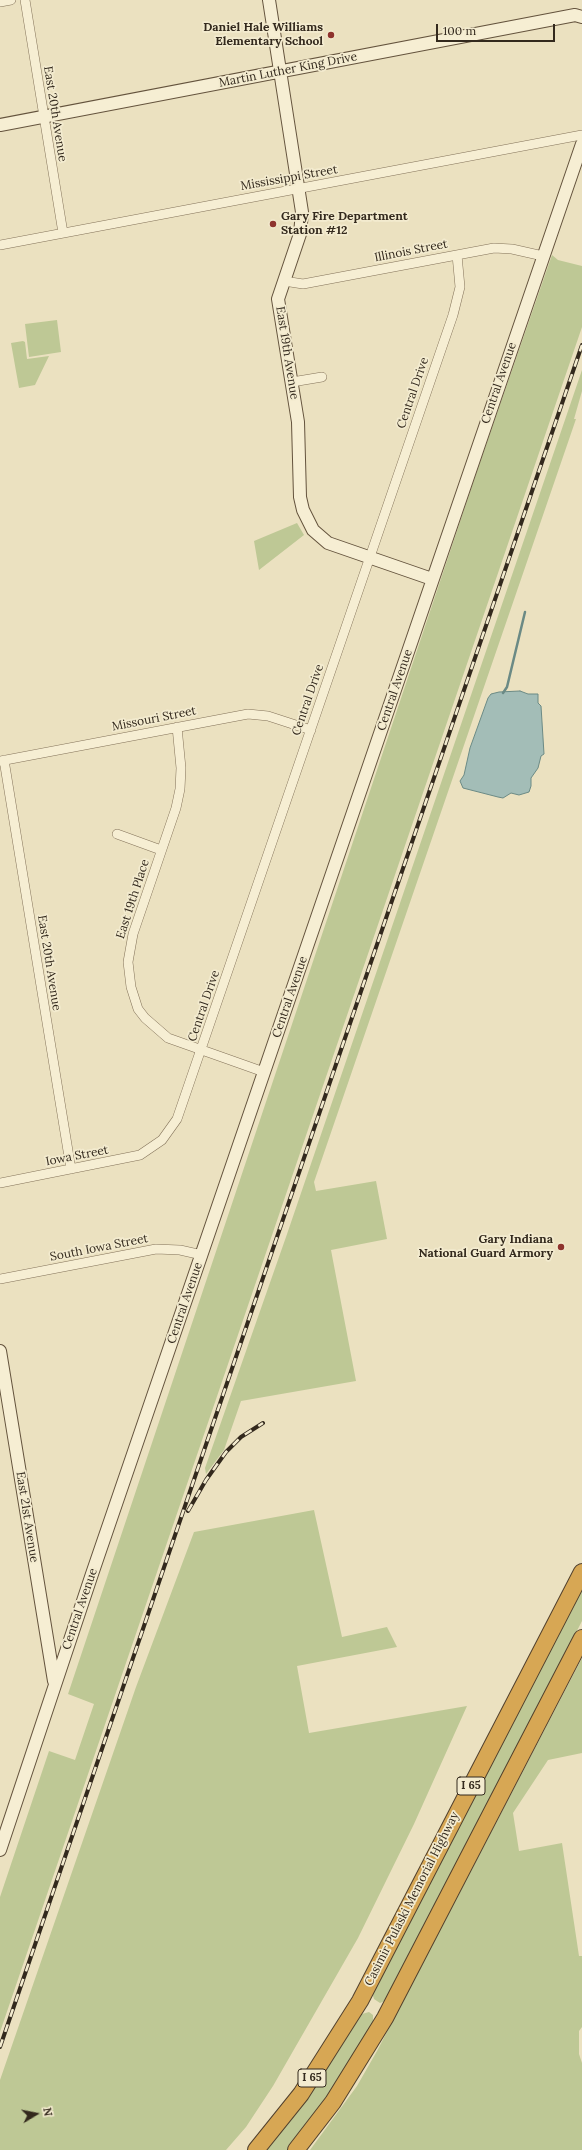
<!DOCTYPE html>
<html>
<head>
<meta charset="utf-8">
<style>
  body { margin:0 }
  #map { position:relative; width:582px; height:2150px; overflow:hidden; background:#ebe1c0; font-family:Lora,serif }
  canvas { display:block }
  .north { position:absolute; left:16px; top:2094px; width:40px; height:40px; -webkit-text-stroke:3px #f3ebcf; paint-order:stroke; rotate:80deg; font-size:11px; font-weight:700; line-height:16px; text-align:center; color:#33291d }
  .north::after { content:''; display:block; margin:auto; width:14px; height:18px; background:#33291d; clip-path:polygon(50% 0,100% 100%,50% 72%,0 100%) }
  .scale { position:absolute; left:436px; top:24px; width:119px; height:18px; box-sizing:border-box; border:2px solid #33291d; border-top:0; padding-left:5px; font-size:12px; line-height:14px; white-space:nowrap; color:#33291d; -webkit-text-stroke:3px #f3ebcf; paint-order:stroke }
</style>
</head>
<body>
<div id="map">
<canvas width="582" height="2150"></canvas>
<div class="north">N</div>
<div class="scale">100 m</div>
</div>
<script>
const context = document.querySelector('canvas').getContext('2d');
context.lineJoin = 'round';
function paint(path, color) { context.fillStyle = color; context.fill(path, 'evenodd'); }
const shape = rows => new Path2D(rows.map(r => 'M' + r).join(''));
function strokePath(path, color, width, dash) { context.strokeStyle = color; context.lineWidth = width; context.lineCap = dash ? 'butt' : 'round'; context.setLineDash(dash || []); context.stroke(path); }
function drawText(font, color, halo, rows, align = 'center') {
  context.font = font + ' Lora,serif'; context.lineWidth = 3.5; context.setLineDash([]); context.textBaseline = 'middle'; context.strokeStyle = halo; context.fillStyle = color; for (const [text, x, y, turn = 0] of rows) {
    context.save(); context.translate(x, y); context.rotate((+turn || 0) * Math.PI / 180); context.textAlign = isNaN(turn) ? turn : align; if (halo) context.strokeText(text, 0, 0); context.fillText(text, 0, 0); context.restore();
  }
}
paint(shape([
  [552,255,558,260,582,266,582,327,0,2032,0,1897,49,1751,75,1760,94,1704,68,1694,477,471],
  [57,320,61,352,29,357,25,324],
  [23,341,25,342,27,359,49,356,35,385,19,388,11,343],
  [582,370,582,391,574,419,576,419,314,1182,316,1191,376,1181,387,1239,331,1250,356,1381,241,1401,224,1450,206,1474,205,1468,286,1237],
  [297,523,304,535,259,570,254,541],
  [314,1510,342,1637,387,1627,397,1647,297,1666,309,1733,467,1706,414,1824,358,1938,273,2086,246,2127,226,2150,0,2150,0,2080,136,1687,194,1532],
  [582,1585,582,1621,387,2000,380,2003,374,1999,372,1992],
  [582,1658,582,1753,548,1760,513,1813,519,1851,562,1843,579,1956,582,1956,582,2027,579,2031,579,2054,582,2063,582,2150,310,2150,357,2086,377,2051],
  [369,2012,373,2015,373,2022,330,2095,297,2140,288,2150,266,2150,323,2075,362,2014]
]), '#bec895');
const water = shape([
  [520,691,528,694,538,694,538,703,541,706,544,754,541,756,538,768,531,778,531,786,529,792,519,795,511,793,503,798,498,797,463,788,460,781,464,775,470,748,488,698,491,694,499,692,520,691]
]);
paint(water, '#a3bdb7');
strokePath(water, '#6b8a85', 1);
strokePath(shape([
  [503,693,507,687,525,612]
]), '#6b8a85', 2.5);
const street = shape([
  [25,0,63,233],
  [0,2,11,0],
  [0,245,582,135],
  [284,281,303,284,494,248,512,249,543,256],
  [292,382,322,377],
  [177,727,181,768,180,789,176,808,133,934,128,962,131,987,138,1009,145,1018,168,1038,264,1072],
  [4,760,71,1169],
  [0,761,248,714,268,716,311,730],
  [117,834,161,850],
  [0,1183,140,1155,162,1140,177,1119,453,315,460,287,457,255],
  [0,1279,156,1249,180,1250,202,1255]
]);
const secondary = shape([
  [269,0,302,212,300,234,278,299,298,422,300,497,303,510,313,530,328,543,432,579],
  [0,125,575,15,582,17],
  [0,1351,54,1681],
  [0,1850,92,1574,582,144]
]);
const highway = shape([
  [256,2150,301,2094,360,2001,582,1572],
  [296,2150,333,2102,385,2018,582,1638]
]);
strokePath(street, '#837259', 10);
strokePath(secondary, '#64533d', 14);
strokePath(highway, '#51402d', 18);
strokePath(street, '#f6eed3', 9);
strokePath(secondary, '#f6eed3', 12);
strokePath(highway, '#d7a754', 16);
const rail = shape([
  [188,1511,206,1480,226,1452,241,1437,263,1423],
  [0,2047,582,345]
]);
strokePath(rail, '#33291d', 4);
strokePath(rail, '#f3ebcf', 2.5, [8]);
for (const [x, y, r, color] of [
  [331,35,4,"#8e332d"],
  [273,224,4,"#8e332d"],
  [561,1247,4,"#8e332d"]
]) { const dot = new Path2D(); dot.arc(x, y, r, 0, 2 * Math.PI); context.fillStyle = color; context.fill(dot); strokePath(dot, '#f3ebcf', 1.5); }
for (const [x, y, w] of [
  [471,1786,28],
  [312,2078,28]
]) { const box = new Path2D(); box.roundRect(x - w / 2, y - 9, w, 18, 3); context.fillStyle = '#f3ebcf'; context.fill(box); strokePath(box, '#33291d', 1); }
drawText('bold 11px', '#33291d', null, [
  ["I 65",471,1786],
  ["I 65",312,2078]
]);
drawText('bold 12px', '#33291d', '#f3ebcf', [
  ["Daniel Hale Williams",323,28],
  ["Elementary School",323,42],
  ["Gary Fire Department",281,217,"left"],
  ["Station #12",281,231,"left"],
  ["Gary Indiana",553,1240],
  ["National Guard Armory",553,1254]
], 'right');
drawText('12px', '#33291d', '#f3ebcf', [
  ["Martin Luther King Drive",288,70,-11],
  ["East 20th Avenue",55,114,81],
  ["Mississippi Street",289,178,-10],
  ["Illinois Street",411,251,-11],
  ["East 19th Avenue",287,353,81],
  ["Central Avenue",499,383,-71],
  ["Central Drive",413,393,-71],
  ["Central Avenue",395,690,-71],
  ["Central Drive",308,700,-71],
  ["Missouri Street",154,719,-11],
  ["East 19th Place",133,899,-72],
  ["East 20th Avenue",49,963,81],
  ["Central Avenue",290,997,-71],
  ["Central Drive",204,1006,-71],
  ["Iowa Street",77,1156,-11],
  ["South Iowa Street",99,1248,-11],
  ["Central Avenue",185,1303,-71],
  ["East 21st Avenue",27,1517,81],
  ["Central Avenue",80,1609,-71],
  ["Casimir Pulaski Memorial Highway",412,1899,-63]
]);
</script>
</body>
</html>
